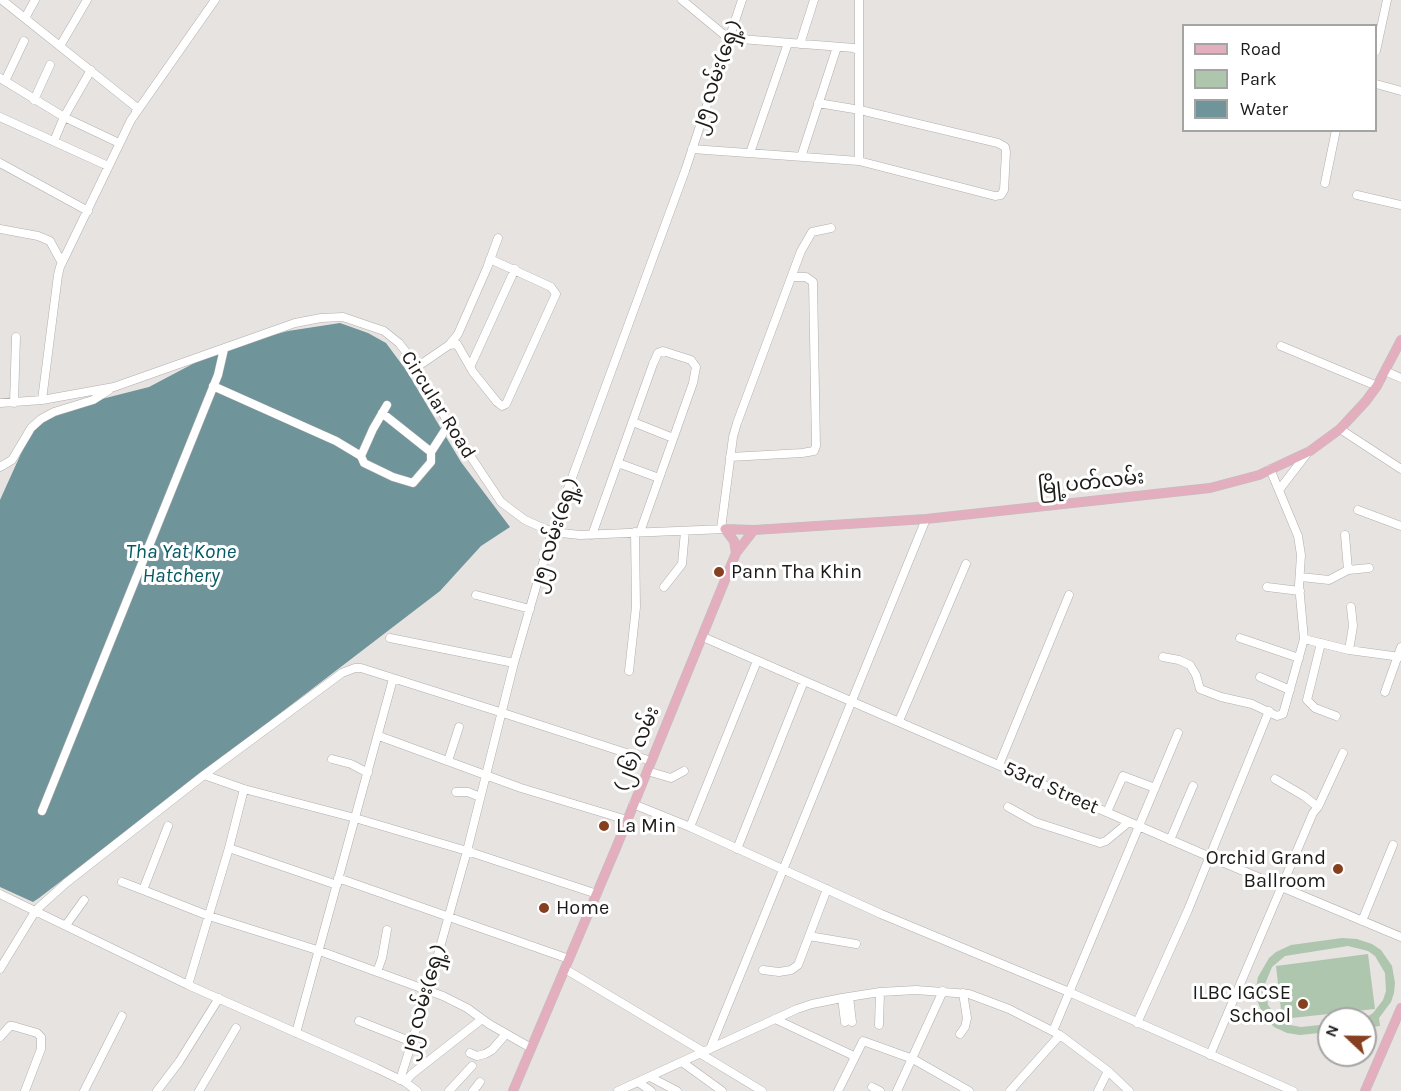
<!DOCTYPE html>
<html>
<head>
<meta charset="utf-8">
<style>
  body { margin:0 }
  #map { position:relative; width:1401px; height:1091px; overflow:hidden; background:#e7e3e1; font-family:Karla,sans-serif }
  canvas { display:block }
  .legend { position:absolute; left:1182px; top:24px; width:195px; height:108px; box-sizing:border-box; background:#fff; border:2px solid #a4a4a3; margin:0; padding:8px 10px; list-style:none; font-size:18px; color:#1c1b1a }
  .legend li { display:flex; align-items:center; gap:12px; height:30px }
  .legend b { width:30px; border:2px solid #a4a4a3 }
  .north { position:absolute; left:1317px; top:1007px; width:60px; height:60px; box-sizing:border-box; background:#fff; border:2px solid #a4a4a3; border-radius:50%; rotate:292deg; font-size:16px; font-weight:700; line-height:24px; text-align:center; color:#1c1b1a }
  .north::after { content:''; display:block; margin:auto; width:21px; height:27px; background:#863f1f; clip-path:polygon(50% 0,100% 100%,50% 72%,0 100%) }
</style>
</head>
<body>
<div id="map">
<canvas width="1401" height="1091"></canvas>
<ul class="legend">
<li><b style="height:8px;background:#e3afbe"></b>Road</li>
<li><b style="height:16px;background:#aec5ae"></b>Park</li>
<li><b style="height:16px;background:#6f949a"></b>Water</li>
</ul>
<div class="north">N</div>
</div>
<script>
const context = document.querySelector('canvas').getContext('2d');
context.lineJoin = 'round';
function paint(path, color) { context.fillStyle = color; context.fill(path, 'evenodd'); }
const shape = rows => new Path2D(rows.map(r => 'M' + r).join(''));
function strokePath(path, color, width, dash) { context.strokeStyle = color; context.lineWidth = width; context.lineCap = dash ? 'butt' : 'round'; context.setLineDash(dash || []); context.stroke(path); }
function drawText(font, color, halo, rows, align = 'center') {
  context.font = font + ' Karla,"Noto Sans Myanmar",sans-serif'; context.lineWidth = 6; context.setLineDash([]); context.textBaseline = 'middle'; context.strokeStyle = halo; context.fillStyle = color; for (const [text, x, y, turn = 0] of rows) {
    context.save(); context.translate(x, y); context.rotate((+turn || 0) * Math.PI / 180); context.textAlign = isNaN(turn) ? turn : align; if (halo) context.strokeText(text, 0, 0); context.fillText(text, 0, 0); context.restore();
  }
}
paint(shape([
  [1342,938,1357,939,1372,944,1381,950,1392,966,1395,983,1394,993,1391,1002,1379,1018,1380,1026,1365,1028,1364,1019,1373,1013,1383,1000,1386,991,1385,973,1375,956,1368,951,1348,946,1285,956,1272,967,1265,984,1268,1005,1279,1020,1290,1025,1301,1027,1329,1024,1329,1032,1300,1035,1287,1033,1274,1027,1263,1015,1257,1000,1256,988,1258,977,1269,958,1276,952,1291,945],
  [1368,954,1375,1009,1282,1019,1276,966]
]), '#aec5ae');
paint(shape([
  [340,323,368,333,386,343,406,370,461,462,510,527,481,546,440,591,39,898,33,902,0,887,0,500,33,427,50,418,86,403,149,387,202,359,247,342,288,331]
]), '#6f949a');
const minor = shape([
  [2,0,136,107,136,111],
  [682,0,728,38,854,48,859,51,859,161],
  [25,18,35,0],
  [800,44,814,0],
  [60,46,87,0],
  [859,51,859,0],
  [1376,51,1387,0],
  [0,78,64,117,119,143],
  [5,81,24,41],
  [1376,84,1401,91],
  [34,100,50,65],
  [0,117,108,166],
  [54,141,64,117,91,70],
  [692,149,859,161,995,196,1001,195,1004,190,1006,152,1005,147,998,143,860,110,818,103],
  [750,153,788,43],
  [801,157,837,47],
  [0,163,88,211],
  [1325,183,1336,130],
  [1357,195,1401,205],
  [0,229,38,236,50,241,62,263],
  [449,345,457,344,473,372,497,402,502,406,506,404,556,294,551,287,490,259],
  [1281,346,1377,386],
  [471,365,515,269],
  [417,367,449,345,458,334,487,268,498,238],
  [1385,371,1401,378],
  [213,386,336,441,361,456],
  [42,400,58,275,60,267,131,120,215,0],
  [0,403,42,400,114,387,295,323,321,318,343,317,384,331,399,343,410,357,449,424,501,502,525,520,552,532,580,535,725,529],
  [14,403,16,337],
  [387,405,373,429,361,456,364,463,393,477,413,483,431,462,431,452,449,424],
  [382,413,431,452],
  [633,422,673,438],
  [1340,429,1401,469],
  [730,457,802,453,814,451,816,446,813,282,806,277,792,277],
  [618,463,659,478],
  [0,467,12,460,31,428,41,419,54,412,93,400,109,390],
  [1279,490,1309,451],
  [1358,510,1401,526],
  [721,529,733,437,737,423,801,251,812,232,831,228],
  [592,535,653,364,658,353,663,351,691,360,696,367,693,383,640,532],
  [1348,570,1369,568],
  [1301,577,1329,580,1348,570,1345,535],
  [664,587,682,564,685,531],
  [1267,587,1300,591],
  [476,595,530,609],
  [703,637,1210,857,1401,937],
  [390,638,514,663],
  [1240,638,1299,658],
  [1304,639,1349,650,1401,657],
  [1321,643,1307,700,1315,708,1336,716],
  [1349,650,1353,626,1351,607],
  [1163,657,1179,660,1190,665,1196,675,1200,689,1221,697,1252,704,1277,716,1283,714,1304,639,1299,585,1301,555,1298,536,1270,469],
  [629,671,636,607,635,532],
  [1260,677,1290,690],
  [1385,692,1401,647],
  [899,721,966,564],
  [379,736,521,788,627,820],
  [332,759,351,764,368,773],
  [448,761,459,727],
  [999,765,1069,595],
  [647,771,671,778,684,771],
  [204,775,244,789,355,818,467,851,597,894],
  [1275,779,1304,796,1318,807],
  [456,792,468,792,480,797],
  [633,804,690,827,881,914,1069,992,1293,1091],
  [1008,807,1035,822,1100,843,1106,841,1129,822],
  [42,811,218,375,224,349],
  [1107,812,1123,776,1155,788],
  [168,826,143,890,209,916,317,950,443,996,467,1008,489,1024,531,1048],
  [690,827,757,661],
  [1170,840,1193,786],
  [229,848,337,885],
  [737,849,804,681],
  [338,878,569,959],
  [122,882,143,890],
  [0,894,188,985,376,1068,405,1082,417,1091],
  [1362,921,1393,845],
  [66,925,84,900],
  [809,936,856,944],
  [0,969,36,910,66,883,204,775,342,673,355,668,361,668,503,713,651,761],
  [565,969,704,1052],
  [763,970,779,972,791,970,798,965,827,889],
  [377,972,382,958,387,930],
  [188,985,229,848,244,789],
  [849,997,852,1022],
  [842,998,845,1022],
  [775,1019,854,1056],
  [359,1021,412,1042],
  [1137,1023,1188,910,1269,711],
  [879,1025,880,992],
  [1053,1031,1178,733],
  [296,1033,393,679],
  [960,1034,965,1027,967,1018,963,993],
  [0,1037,10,1026,13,1026,37,1033,41,1037,41,1049,25,1091],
  [710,1049,926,519],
  [470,1053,477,1056,485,1054,492,1050,506,1034],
  [701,1054,762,1091],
  [1210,1055,1313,813,1318,807,1343,753],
  [682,1062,722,1091],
  [650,1077,677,1091],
  [400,1080,428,990,467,851,514,663,552,532,685,171,742,0],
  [405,1082,412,1074,482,1019],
  [638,1082,651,1091],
  [872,1087,880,1091],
  [84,1091,122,1016],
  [157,1091,179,1062,219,998],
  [199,1091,236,1028],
  [449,1091,472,1066],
  [473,1091,480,1082],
  [618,1091,797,1009,812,1004,842,998,880,992,916,990,969,994,1009,1009,1060,1035,1108,1071,1129,1091],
  [838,1091,863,1041,913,1059,969,1091],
  [897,1091,943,991],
  [1010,1091,1060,1035],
  [1098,1091,1108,1071]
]);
const major = shape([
  [725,529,754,530,926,519,1210,488,1259,475,1310,451,1340,429,1366,401,1377,386,1401,340],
  [725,529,734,541,736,553],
  [513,1091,616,848,736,553,754,530],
  [1365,1091,1401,1008]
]);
strokePath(minor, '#b2aeac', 9);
strokePath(major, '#bfbfbf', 10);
strokePath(minor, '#fff', 8);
strokePath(major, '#e3afbe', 9);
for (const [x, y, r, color] of [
  [719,572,6,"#863f1f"],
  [604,826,6,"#863f1f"],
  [1338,869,6,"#863f1f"],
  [544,908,6,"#863f1f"],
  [1303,1004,6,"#863f1f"]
]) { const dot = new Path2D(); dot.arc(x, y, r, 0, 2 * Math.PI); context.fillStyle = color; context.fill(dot); strokePath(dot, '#fff', 2); }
drawText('20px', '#1c1b1a', '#fff', [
  ["၂၅ လမ်း(ရှေ့)",716,77,-71],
  ["Circular Road",438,405,58],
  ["မြို့ပတ်လမ်း",1091,483,-6],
  ["၂၅ လမ်း(ရှေ့)",554,535,-72],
  ["(၂၆) လမ်း",637,749,-68],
  ["53rd Street",1051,788,24],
  ["၂၅ လမ်း(ရှေ့)",423,1002,-74]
]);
drawText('20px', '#1c1b1a', '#fff', [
  ["Pann Tha Khin",731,572],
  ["La Min",616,826],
  ["Orchid Grand",1326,858,"right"],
  ["Ballroom",1326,881,"right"],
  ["Home",556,908],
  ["ILBC IGCSE",1291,993,"right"],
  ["School",1291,1016,"right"]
], 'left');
drawText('italic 21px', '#045963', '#fff', [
  ["Tha Yat Kone",181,552],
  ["Hatchery",181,576]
]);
</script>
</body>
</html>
